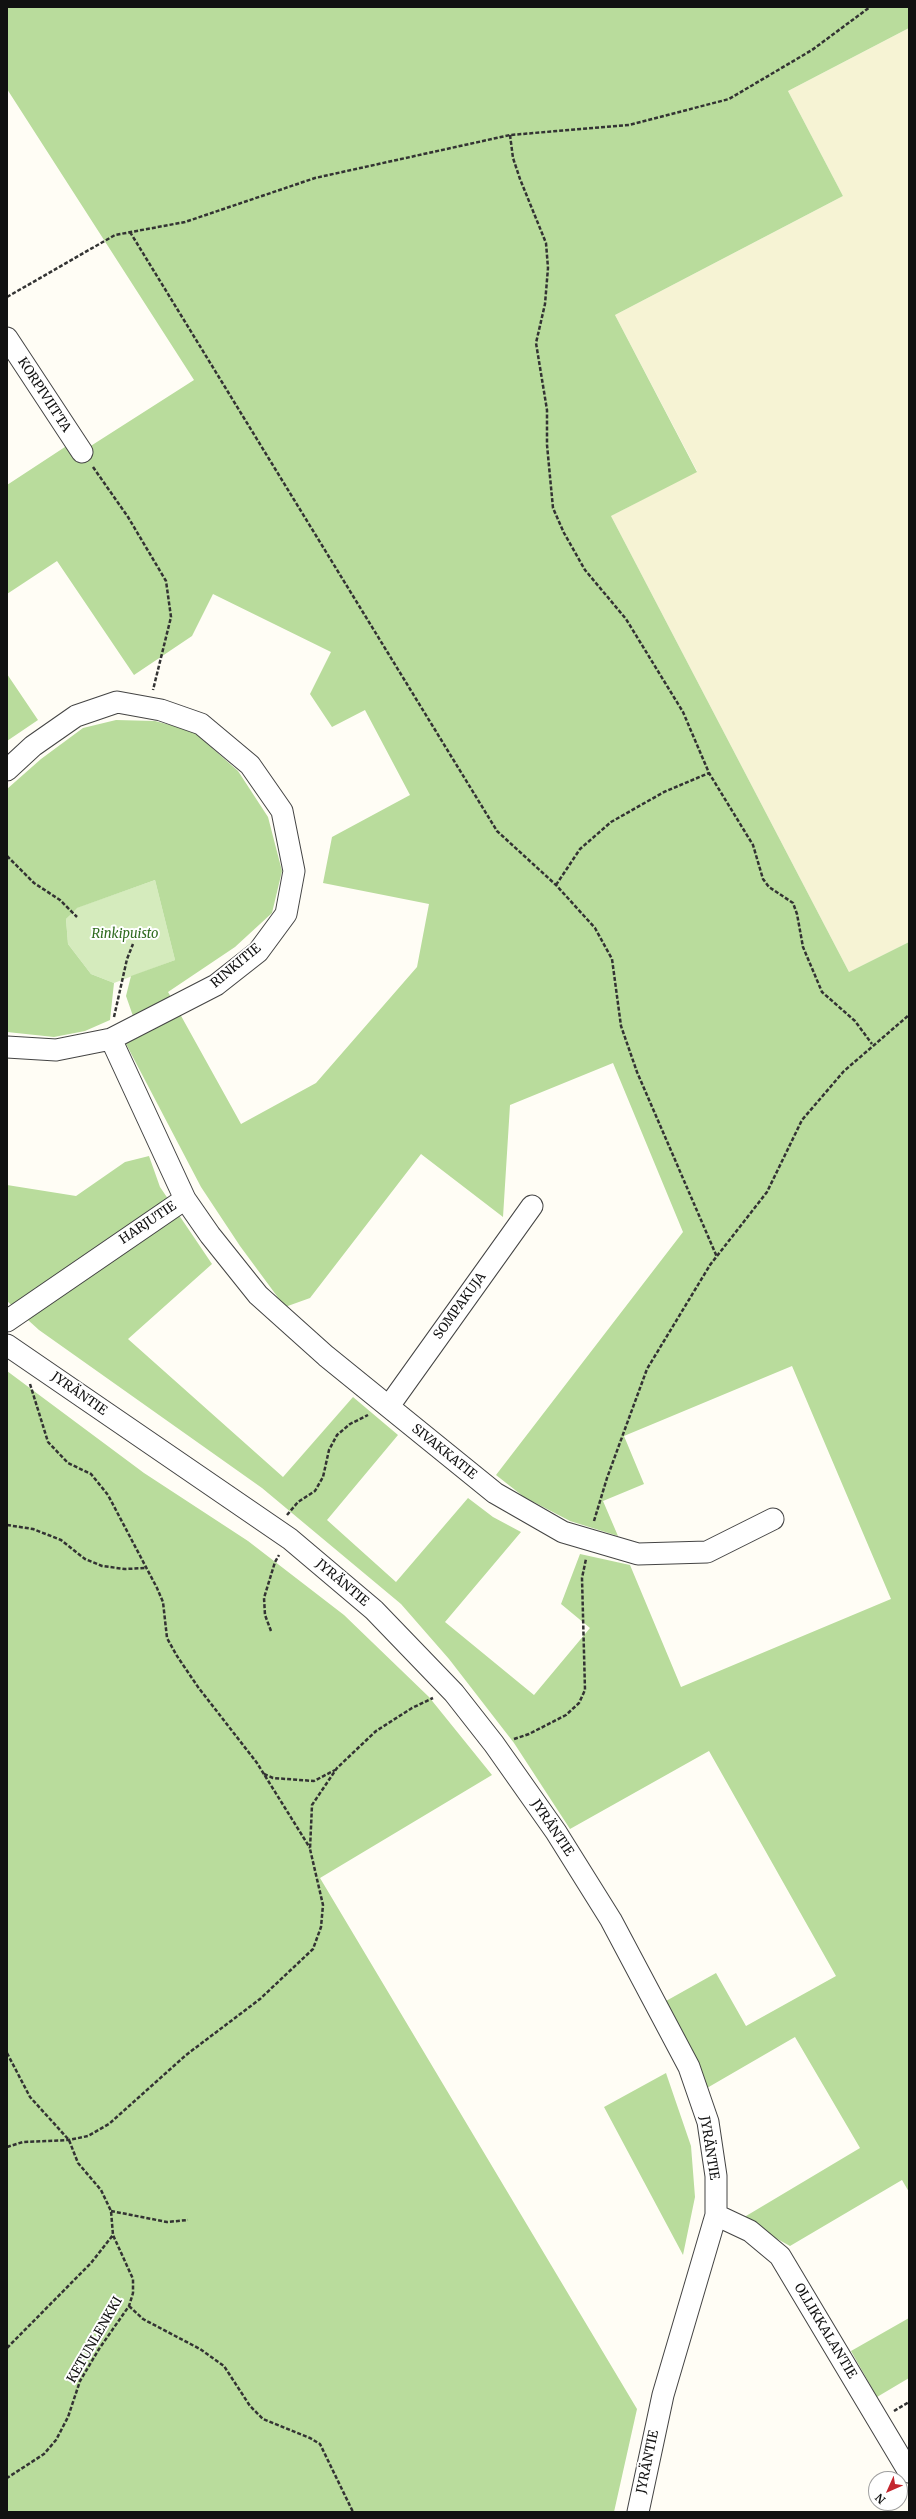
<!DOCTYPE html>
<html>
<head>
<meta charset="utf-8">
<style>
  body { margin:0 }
  #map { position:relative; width:916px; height:2519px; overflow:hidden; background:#fffdf5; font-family:Merriweather,serif }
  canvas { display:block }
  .frame { position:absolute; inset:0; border:8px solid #111; pointer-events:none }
  .north { position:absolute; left:868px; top:2471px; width:40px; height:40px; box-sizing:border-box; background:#fff; border:1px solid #a0a0a0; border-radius:50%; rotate:225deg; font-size:11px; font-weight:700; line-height:16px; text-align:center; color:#111 }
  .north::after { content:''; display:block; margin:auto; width:14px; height:18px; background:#c4262e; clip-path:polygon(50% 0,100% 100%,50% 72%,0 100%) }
</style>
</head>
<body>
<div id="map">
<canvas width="916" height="2519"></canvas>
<div class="frame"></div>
<div class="north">N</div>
</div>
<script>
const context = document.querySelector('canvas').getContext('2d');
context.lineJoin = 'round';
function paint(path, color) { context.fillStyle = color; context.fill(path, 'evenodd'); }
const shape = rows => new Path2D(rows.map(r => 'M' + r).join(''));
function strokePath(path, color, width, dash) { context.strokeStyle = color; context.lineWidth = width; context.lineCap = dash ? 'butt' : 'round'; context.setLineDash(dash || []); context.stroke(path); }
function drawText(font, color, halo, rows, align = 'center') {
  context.font = font + ' Merriweather,serif'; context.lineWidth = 4; context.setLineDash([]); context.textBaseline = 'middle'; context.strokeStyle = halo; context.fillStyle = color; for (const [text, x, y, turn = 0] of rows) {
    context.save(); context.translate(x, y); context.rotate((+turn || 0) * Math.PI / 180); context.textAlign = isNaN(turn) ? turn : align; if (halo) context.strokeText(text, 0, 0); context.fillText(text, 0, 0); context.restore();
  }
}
paint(shape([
  [909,28,909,942,849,972,611,516,697,471,615,315,843,196,788,91]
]), '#f6f3d4');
paint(shape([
  [155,880,175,960,114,983,91,974,68,944,66,919,76,908]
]), '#d5ebbd');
paint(shape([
  [7,7,909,7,909,28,788,91,843,196,615,315,697,472,611,516,849,972,909,942,909,2192,902,2180,790,2246,741,2219,860,2148,795,2037,707,2088,666,2001,716,1973,746,2026,836,1976,709,1751,570,1829,514,1743,449,1659,401,1604,262,1488,39,1330,7,1301,7,1185,76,1196,125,1162,149,1156,160,1187,212,1264,128,1339,283,1477,353,1397,398,1435,327,1520,396,1582,468,1498,493,1517,521,1532,445,1622,534,1695,590,1628,561,1604,580,1554,630,1565,681,1687,891,1599,792,1366,624,1436,644,1484,603,1501,618,1536,570,1521,524,1497,496,1475,683,1232,613,1063,510,1105,503,1217,421,1154,310,1298,285,1307,240,1246,201,1187,125,1042,180,1014,241,1124,316,1083,417,967,429,904,323,883,332,837,410,795,365,710,332,727,310,694,331,652,213,594,192,636,134,675,57,561,7,594,7,485,68,445,75,456,194,380,7,89],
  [7,674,38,720,7,741],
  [116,720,155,721,193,731,238,771,268,817,282,871,272,913,235,947,168,992,171,997,133,1016,126,996,131,976,175,960,155,880,77,908,66,919,68,944,91,974,114,983,110,1020,85,1031,54,1037,7,1032,7,789,41,759,83,728],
  [7,1371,144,1473,248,1541,344,1615,429,1697,492,1775,320,1878,637,2409,614,2512,7,2512],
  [666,2073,691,2146,695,2197,683,2255,604,2107],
  [909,2318,909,2378,877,2397,851,2351]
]), '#b9dc9c');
const minor = shape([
  [7,338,82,452],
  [7,770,33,746,76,716,117,702,161,710,201,724,250,765,282,811,294,871,286,914,258,952,216,985,111,1039,56,1050,7,1047],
  [111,1039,185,1199,210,1235,258,1295,326,1356,495,1493,563,1532,638,1554,707,1552,773,1519],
  [7,1321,185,1199],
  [7,1345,290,1539,374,1610,454,1693,494,1744,556,1832,611,1920,689,2067,708,2122,716,2176,716,2215,663,2395,638,2512],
  [389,1406,532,1206],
  [716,2215,750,2231,780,2256,909,2472]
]);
strokePath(minor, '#444', 23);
strokePath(shape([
  [510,135,513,158,520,179,546,243,548,268,545,304,536,343,547,410,547,445,553,508,564,533,585,570,626,619,683,712,709,773,753,845,763,879,769,887,793,903,797,914,803,947,822,992,855,1021,872,1044],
  [130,232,497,831,556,885,595,928,612,959,621,1026,637,1072,717,1257],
  [7,297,115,235,185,222,315,178,510,135,629,125,729,99,812,50,870,7],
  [93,467,128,517,166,581,171,617,153,690],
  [7,856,34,883,60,900,77,917],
  [556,885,580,849,611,822,664,792,709,773],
  [114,1017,127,959,133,944],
  [30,1384,48,1442,68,1463,91,1474,108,1495,157,1588,163,1602,167,1638,177,1656,198,1687,257,1763,310,1848],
  [287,1515,298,1502,315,1491,323,1477,329,1450,337,1435,350,1424,368,1415],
  [594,1521,607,1478,647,1369,710,1265,767,1192,802,1120,844,1071,909,1015],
  [7,1525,33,1529,61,1540,85,1559,102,1566,125,1569,145,1568],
  [271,1631,265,1615,264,1598,275,1562,279,1555],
  [514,1739,529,1734,566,1715,579,1703,585,1690,582,1578,586,1559],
  [264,1774,273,1778,314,1781,335,1770],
  [7,2053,30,2097,69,2140,78,2163,101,2190,111,2211,113,2235,133,2279,133,2293,129,2306,99,2349,80,2381,68,2417,56,2440,44,2454,7,2478],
  [7,2147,23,2142,69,2140,88,2136,109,2124,186,2055,260,1999,313,1949,321,1927,323,1905,310,1849,312,1805,337,1768,376,1731,412,1708,433,1698],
  [111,2211,167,2222,188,2220],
  [129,2306,143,2319,200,2349,224,2366,250,2406,263,2419,310,2438,320,2444,353,2512],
  [7,2348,91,2263,113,2235],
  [894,2411,909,2402]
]), '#333', 2.5, [4, 2]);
strokePath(minor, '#fff', 21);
drawText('13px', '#111', '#fff', [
  ["KORPIVIITTA",44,395,57],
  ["RINKITIE",236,966,-40],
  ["HARJUTIE",148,1223,-34],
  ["SOMPAKUJA",460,1306,-54],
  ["JYRÄNTIE",79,1394,35],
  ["SIVAKKATIE",444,1452,39],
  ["JYRÄNTIE",342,1583,40],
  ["JYRÄNTIE",552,1828,56],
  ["JYRÄNTIE",709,2148,81],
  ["OLLIKKALANTIE",825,2331,59],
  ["KETUNLENKKI",95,2340,-60],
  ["JYRÄNTIE",648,2462,-78]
]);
drawText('italic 13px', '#2f6b1f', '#fff', [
  ["Rinkipuisto",125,934]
]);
</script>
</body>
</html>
